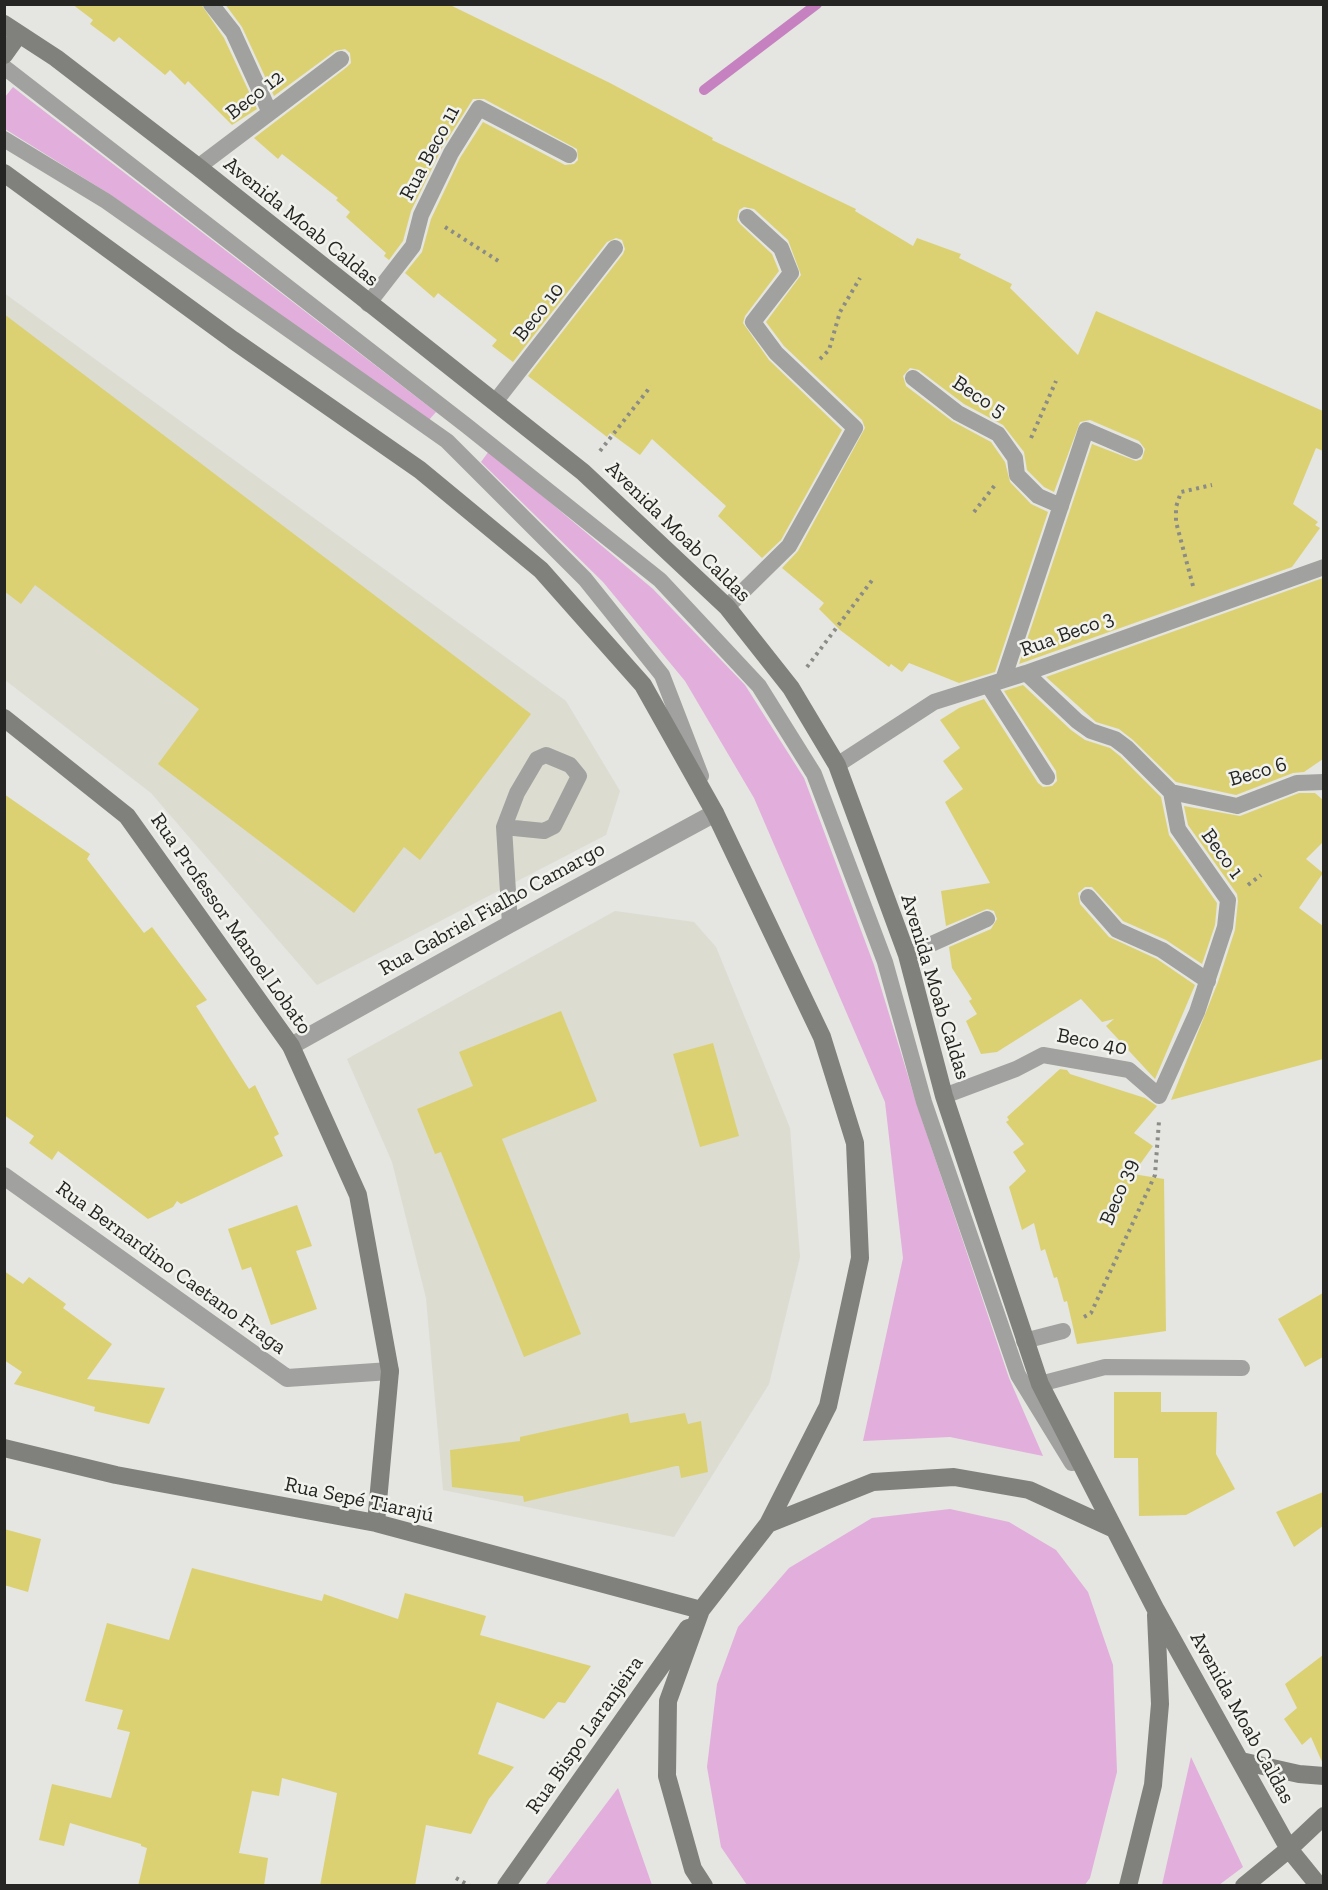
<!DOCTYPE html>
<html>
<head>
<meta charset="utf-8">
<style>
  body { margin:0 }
  #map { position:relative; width:1328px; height:1890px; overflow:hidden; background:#e5e5e1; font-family:"Zilla Slab",serif }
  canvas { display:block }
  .frame { position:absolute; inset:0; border:6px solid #252523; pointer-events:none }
</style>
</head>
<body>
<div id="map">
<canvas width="1328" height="1890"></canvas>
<div class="frame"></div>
</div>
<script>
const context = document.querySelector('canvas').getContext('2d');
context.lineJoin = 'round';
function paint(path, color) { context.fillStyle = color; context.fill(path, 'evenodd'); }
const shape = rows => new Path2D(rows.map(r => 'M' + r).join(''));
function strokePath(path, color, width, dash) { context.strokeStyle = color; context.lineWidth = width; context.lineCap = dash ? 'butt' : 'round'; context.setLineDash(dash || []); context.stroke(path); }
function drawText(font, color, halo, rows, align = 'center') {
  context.font = font + ' "Zilla Slab",serif'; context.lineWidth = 5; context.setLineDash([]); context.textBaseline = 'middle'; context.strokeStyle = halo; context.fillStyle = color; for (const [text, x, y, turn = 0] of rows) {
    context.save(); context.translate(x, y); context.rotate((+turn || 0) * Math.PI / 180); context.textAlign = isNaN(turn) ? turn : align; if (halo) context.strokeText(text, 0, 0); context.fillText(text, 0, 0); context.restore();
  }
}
paint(shape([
  [4,293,566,701,620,791,606,835,317,985,151,793,5,680],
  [615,911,694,922,716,947,790,1128,800,1257,769,1384,674,1537,443,1490,426,1298,392,1162,347,1059]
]), '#dcdcd0');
paint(shape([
  [13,87,27,98,436,412,428,421,111,195,5,129,5,97],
  [489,451,653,589,745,685,804,778,874,965,916,1102,1009,1378,1043,1456,950,1437,863,1441,903,1258,885,1102,754,798,685,681,603,582,481,462],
  [950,1509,1009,1522,1056,1550,1088,1592,1113,1665,1117,1772,1090,1878,1084,1886,747,1885,721,1847,707,1767,717,1684,738,1627,789,1568,872,1518],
  [1191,1757,1243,1867,1219,1885,1162,1885],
  [618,1788,652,1885,545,1885]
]), '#e2aedc');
strokePath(shape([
  [704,90,817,4]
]), '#c682c0', 10);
paint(shape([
  [72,4,201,4,224,38,257,109,232,125,188,81,185,85,170,70,165,75,119,37,114,42,90,24,93,20],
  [225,4,448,4,610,83,713,138,712,140,856,209,855,211,913,246,917,238,961,254,959,258,1012,284,1010,288,1078,355,1096,311,1323,411,1323,451,1316,448,1293,504,1318,522,1315,525,1320,528,1292,567,1019,664,1092,444,1136,461,1142,459,1145,449,1139,441,1090,420,1080,422,1054,492,1044,487,1027,470,1024,452,1003,425,964,404,919,370,910,368,903,376,906,386,952,421,991,442,1005,462,1010,482,1031,504,1048,512,995,672,959,683,909,663,902,672,891,664,889,667,840,630,819,609,824,603,782,568,798,551,865,428,862,420,784,346,766,322,801,275,788,240,754,209,744,207,739,210,737,220,740,224,772,254,779,271,745,316,743,323,769,360,842,430,781,540,762,558,718,516,726,506,652,439,640,455,610,433,607,437,528,376,623,254,625,249,622,240,616,238,607,242,513,362,492,346,497,340,438,293,434,298,405,273,422,252,431,219,460,158,483,122,565,165,574,164,578,160,577,149,484,99,473,99,442,148,411,211,403,241,389,260,384,256,386,253,346,217,350,212,336,200,338,198,282,154,278,159,254,138,347,67,351,63,350,53,345,49,335,51,274,96,242,27],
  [4,314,531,714,420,860,404,847,354,913,158,764,199,709,35,585,21,604,4,591],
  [1323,578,1323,759,1304,772,1293,773,1236,795,1176,782,1133,740,1119,729,1096,722,1046,677],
  [1023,685,1071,730,1085,740,1110,748,1120,756,1161,797,1169,835,1217,903,1215,925,1202,964,1166,940,1123,921,1092,887,1085,887,1078,893,1080,904,1109,937,1157,959,1195,985,1155,1079,1106,1026,1114,1019,1102,1022,1081,999,997,1052,981,1054,966,1021,977,1014,969,1001,972,999,952,968,949,947,991,929,997,919,994,911,987,909,946,926,941,891,990,883,945,802,963,789,943,761,960,748,940,720,959,708,984,699,1038,783,1043,787,1052,786,1057,781,1056,771,1004,691],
  [1299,793,1315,793,1323,800,1323,842,1306,859,1323,873,1299,908,1323,926,1323,1059,1171,1100,1218,982,1235,930,1238,901,1237,894,1188,825,1184,806,1240,816],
  [4,794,90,854,87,859,144,933,152,927,207,1000,196,1006,249,1089,255,1085,279,1134,274,1137,283,1156,181,1204,177,1201,173,1207,148,1219,58,1151,52,1160,29,1143,34,1136,4,1115],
  [561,1011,597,1101,502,1139,581,1334,524,1357,441,1152,435,1154,417,1109,473,1086,459,1052],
  [713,1043,739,1136,700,1147,673,1054],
  [1060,1069,1067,1070,1070,1074,1145,1098,1157,1106,1134,1133,1153,1146,1133,1174,1164,1179,1166,1331,1077,1344,1067,1301,1064,1302,1057,1277,1054,1278,1045,1249,1041,1251,1034,1223,1022,1230,1009,1187,1026,1171,1013,1152,1024,1144,1006,1122,1009,1120,1007,1117],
  [297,1205,312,1246,296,1251,317,1309,271,1325,251,1267,242,1270,228,1229],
  [4,1271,23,1284,29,1277,66,1304,63,1308,112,1344,87,1379,165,1388,149,1424,94,1411,95,1407,14,1384,22,1372,4,1360],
  [1323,1293,1323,1357,1305,1367,1278,1319],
  [1114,1392,1161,1392,1161,1412,1217,1412,1216,1454,1235,1489,1186,1515,1139,1516,1138,1458,1114,1458],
  [628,1413,630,1423,685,1413,688,1424,701,1421,708,1472,681,1478,679,1466,676,1466,524,1502,523,1496,452,1487,450,1450,520,1441,520,1437],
  [1323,1492,1323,1526,1294,1547,1276,1512],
  [4,1529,41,1539,28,1592,4,1585],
  [192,1568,322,1601,324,1594,398,1619,405,1593,486,1616,480,1635,591,1666,565,1703,558,1702,544,1719,497,1702,478,1754,514,1767,489,1799,471,1834,426,1825,415,1886,320,1886,337,1793,282,1778,279,1796,252,1791,239,1853,268,1858,264,1886,138,1886,147,1848,141,1846,141,1844,70,1823,64,1846,39,1840,52,1784,111,1798,130,1732,117,1729,123,1710,85,1701,107,1623,169,1640],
  [1323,1655,1323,1764,1311,1737,1302,1745,1284,1719,1297,1708,1285,1684]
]), '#dbd173');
strokePath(shape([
  [445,227,500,262],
  [820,359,829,350,840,312,860,278],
  [1031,438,1056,381],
  [600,451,651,386],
  [974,512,995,485],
  [1193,586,1176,522,1176,507,1181,492,1212,485],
  [807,667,873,579],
  [1248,885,1261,875],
  [1084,1317,1091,1313,1155,1175,1159,1121],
  [456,1878,470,1886]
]), '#8b8b88', 4, [3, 4.5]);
strokePath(shape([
  [211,4,233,32,270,113],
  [4,67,467,426,660,580,759,686,814,774,885,962,924,1102,1018,1375,1072,1463],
  [4,139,106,201,447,441,585,579,662,675,701,776],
  [198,167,341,59],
  [368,304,413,246,421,215,451,153,479,108,569,155],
  [913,378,958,413,998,434,1015,458,1017,475,1038,496,1061,506],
  [495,402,615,248],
  [727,607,789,546,855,428,776,353,753,322,791,273,781,248,747,217],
  [1003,680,1086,430,1135,451],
  [988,685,1047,777],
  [837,765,934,702,1026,673,1324,567],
  [1171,792,1237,806,1297,783,1324,782],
  [504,827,544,831,554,826,579,776,570,765,546,755,537,759,517,793,504,827,510,924],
  [1088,897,1117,930,1162,950,1208,981],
  [907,955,987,919],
  [944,1096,1016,1069,1043,1055,1129,1070,1159,1096,1197,1012,1225,927,1228,900,1178,829,1171,792,1127,748,1115,739,1091,731,1077,721,1026,673],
  [1024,1341,1063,1331],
  [1040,1384,1105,1367,1242,1368]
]), '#a1a19f', 16);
strokePath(shape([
  [291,1046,510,924,715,813],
  [4,1176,287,1378,390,1371]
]), '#a1a19f', 18);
strokePath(shape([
  [4,24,56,58,198,167,583,472,727,607,791,688,837,765,907,955,944,1096,1040,1384,1156,1610,1289,1849,1319,1886],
  [4,55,19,34],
  [4,173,233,340,420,470,541,570,643,685,715,813,822,1037,855,1143,860,1258,828,1406,768,1524,701,1610,668,1701,667,1776,693,1869,704,1886],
  [4,718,127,816,291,1046,358,1195,390,1371,376,1523],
  [4,1448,116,1475,376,1523,701,1610],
  [768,1524,873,1482,954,1477,1029,1490,1112,1528],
  [1241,1761,1299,1774,1324,1776],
  [506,1886,688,1628],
  [1128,1886,1153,1785,1160,1704,1156,1615],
  [1244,1886,1289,1849,1324,1816]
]), '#80807d', 18);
drawText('21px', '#252523', '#f2f2ee', [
  ["Beco 12",255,95,-38],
  ["Rua Beco 11",430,153,-62],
  ["Avenida Moab Caldas",301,222,39],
  ["Beco 10",539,312,-52],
  ["Beco 5",979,397,33],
  ["Avenida Moab Caldas",678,532,44],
  ["Rua Beco 3",1067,634,-20],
  ["Beco 6",1258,772,-16],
  ["Beco 1",1222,854,54],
  ["Rua Gabriel Fialho Camargo",492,909,-29],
  ["Rua Professor Manoel Lobato",231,924,55],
  ["Avenida Moab Caldas",935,987,73],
  ["Beco 40",1092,1042,11],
  ["Beco 39",1119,1192,-68],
  ["Rua Bernardino Caetano Fraga",171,1268,36],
  ["Rua Sepé Tiarajú",359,1500,12],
  ["Avenida Moab Caldas",1242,1718,61],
  ["Rua Bispo Laranjeira",585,1735,-55]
]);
</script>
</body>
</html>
